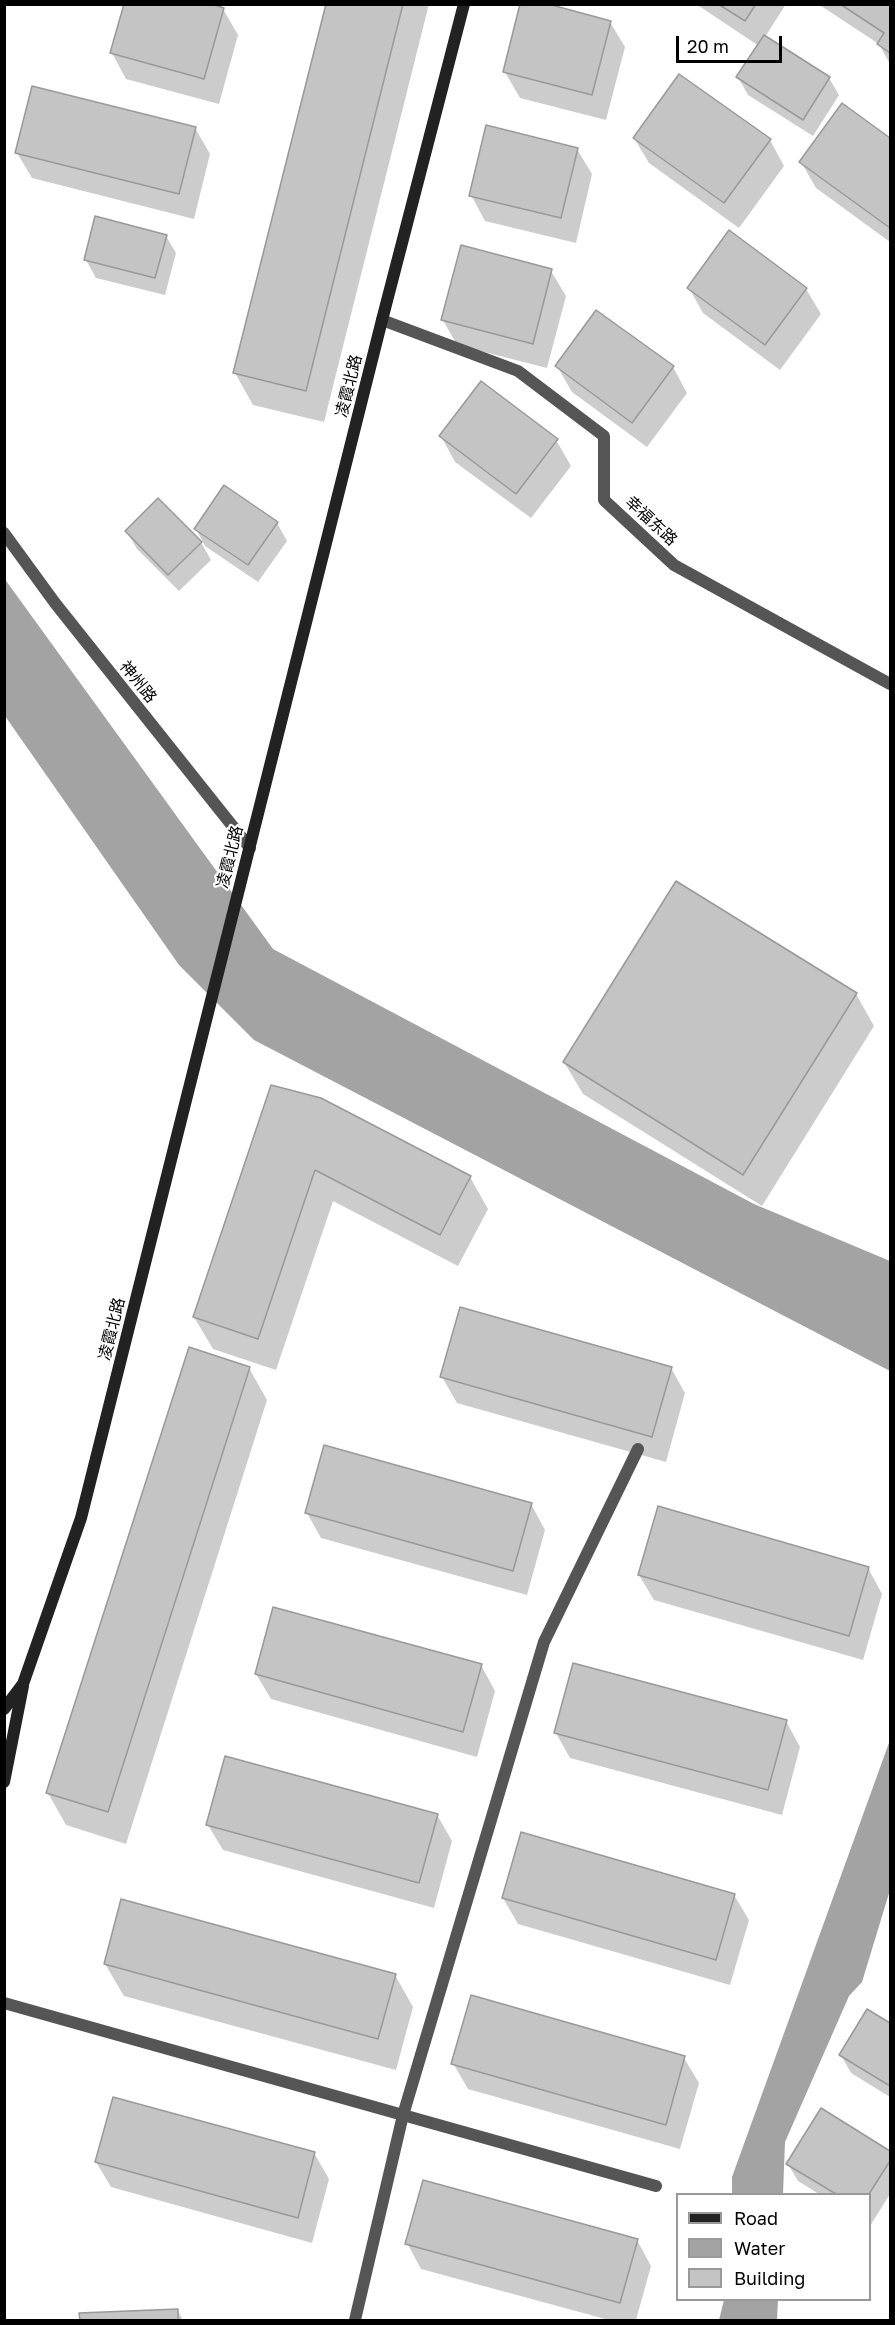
<!DOCTYPE html>
<html>
<head>
<meta charset="utf-8">
<style>
  body { margin:0 }
  #map { position:relative; width:895px; height:2325px; overflow:hidden; background:#fff; font-family:"Golos Text",sans-serif }
  canvas { display:block }
  .frame { position:absolute; inset:0; border:6px solid #000; pointer-events:none }
  .legend { position:absolute; left:676px; top:2193px; width:195px; height:108px; box-sizing:border-box; background:#fff; border:2px solid #999; margin:0; padding:8px 10px; list-style:none; font-size:18px; color:#000 }
  .legend li { display:flex; align-items:center; gap:12px; height:30px }
  .legend b { width:30px; border:2px solid #999 }
  .scale { position:absolute; left:676px; top:36px; width:106px; height:27px; box-sizing:border-box; border:3px solid #000; border-top:0; padding-left:8px; font-size:18px; line-height:21px; white-space:nowrap; color:#000; -webkit-text-stroke:4px #fff; paint-order:stroke }
</style>
</head>
<body>
<div id="map">
<canvas width="895" height="2325"></canvas>
<div class="frame"></div>
<ul class="legend">
<li><b style="height:8px;background:#222"></b>Road</li>
<li><b style="height:16px;background:#a3a3a3"></b>Water</li>
<li><b style="height:16px;background:#c4c4c4"></b>Building</li>
</ul>
<div class="scale">20 m</div>
</div>
<script>
const context = document.querySelector('canvas').getContext('2d');
context.lineJoin = 'round';
function paint(path, color) { context.fillStyle = color; context.fill(path, 'evenodd'); }
const shape = rows => new Path2D(rows.map(r => 'M' + r).join(''));
function strokePath(path, color, width, dash) { context.strokeStyle = color; context.lineWidth = width; context.lineCap = dash ? 'butt' : 'round'; context.setLineDash(dash || []); context.stroke(path); }
function drawText(font, color, halo, rows, align = 'center') {
  context.font = font + ' "Golos Text","Noto Sans SC",sans-serif'; context.lineWidth = 4.5; context.setLineDash([]); context.textBaseline = 'middle'; context.strokeStyle = halo; context.fillStyle = color; for (const [text, x, y, turn = 0] of rows) {
    context.save(); context.translate(x, y); context.rotate((+turn || 0) * Math.PI / 180); context.textAlign = isNaN(turn) ? turn : align; if (halo) context.strokeText(text, 0, 0); context.fillText(text, 0, 0); context.restore();
  }
}
paint(shape([
  [4,578,273,949,754,1204,890,1261,890,1371,254,1040,179,965,5,716],
  [890,1740,890,1890,862,1982,849,1996,785,2142,783,2194,732,2194,732,2177],
  [724,2300,778,2300,777,2320,719,2320]
]), '#a3a3a3');
paint(shape([
  [328,4,429,4,324,422,253,405,235,373],
  [696,4,786,4,765,37,829,78,839,95,813,136,748,95,738,77,759,46],
  [818,4,890,4,890,64,879,44],
  [223,9,238,35,219,104,126,79,112,53],
  [610,22,625,47,606,120,520,98,505,72],
  [843,105,890,140,890,242,816,188,801,162],
  [195,128,210,154,194,219,32,178,17,153],
  [634,138,770,140,784,166,739,228,649,163],
  [577,149,592,174,576,243,485,221,471,195],
  [729,232,806,289,821,314,780,370,703,313,689,288],
  [166,236,176,253,165,295,96,278,86,260],
  [551,271,566,296,547,368,457,345,443,320],
  [557,366,673,367,687,393,647,447,572,392],
  [441,436,556,440,571,466,531,518,455,462],
  [158,500,202,544,211,560,179,591,137,549,127,532],
  [277,523,287,541,258,582,205,546,196,529],
  [856,994,874,1026,762,1206,583,1094,564,1062],
  [272,1087,470,1177,488,1209,458,1266,333,1201,276,1370,213,1349,194,1317],
  [249,1368,267,1400,126,1844,66,1825,48,1793],
  [671,1368,685,1393,666,1462,457,1403,442,1377],
  [531,1504,545,1530,527,1595,321,1538,307,1513],
  [868,1568,882,1594,863,1660,654,1600,639,1575],
  [481,1665,495,1691,477,1757,271,1699,256,1674],
  [786,1721,800,1747,782,1815,570,1758,556,1733],
  [437,1815,452,1841,434,1908,223,1850,208,1825],
  [734,1895,749,1920,730,1985,518,1924,503,1898],
  [105,1964,395,1975,413,2007,396,2070,124,1996],
  [868,2011,890,2025,890,2097,851,2073,841,2055],
  [684,2058,699,2083,680,2149,468,2089,453,2063],
  [822,2110,890,2153,890,2194,870,2226,870,2194,819,2194,798,2181,788,2164],
  [314,2153,329,2179,312,2243,111,2187,96,2162],
  [637,2240,651,2266,636,2320,609,2320,421,2269,407,2243],
  [177,2310,183,2320,81,2320,81,2314]
]), '#0003');
const building = shape([
  [124,4,211,4,224,8,204,79,110,53,124,4],
  [326,4,403,4,306,391,233,373,326,4],
  [520,4,548,4,611,21,592,95,503,72,520,4],
  [718,4,756,4,745,21,718,4],
  [840,4,890,4,890,53,877,44,884,33,840,4],
  [764,35,830,77,803,120,736,77,764,35],
  [679,74,771,139,724,203,633,138,679,74],
  [32,86,196,127,179,194,15,153,32,86],
  [842,103,890,138,890,228,799,162,842,103],
  [486,125,578,148,561,218,469,196,486,125],
  [95,216,167,235,155,278,84,260,95,216],
  [729,230,807,288,765,345,687,288,729,230],
  [461,245,552,269,533,344,441,320,461,245],
  [596,310,674,366,632,423,555,366,596,310],
  [481,381,558,439,516,494,439,436,481,381],
  [224,485,278,522,248,565,194,529,224,485],
  [158,498,202,542,168,575,125,531,158,498],
  [676,881,857,993,743,1175,563,1062,676,881],
  [271,1085,321,1098,471,1176,440,1235,315,1170,258,1339,193,1317,271,1085],
  [460,1307,672,1367,652,1437,440,1377,460,1307],
  [189,1347,250,1367,108,1812,46,1793,189,1347],
  [324,1445,532,1503,513,1571,305,1513,324,1445],
  [658,1506,869,1567,849,1636,638,1575,658,1506],
  [273,1607,482,1664,463,1732,255,1674,273,1607],
  [573,1663,787,1720,768,1790,554,1733,573,1663],
  [225,1756,438,1814,419,1883,206,1825,225,1756],
  [521,1832,735,1894,716,1960,502,1898,521,1832],
  [121,1899,396,1974,378,2039,104,1964,121,1899],
  [471,1995,685,2056,666,2125,451,2064,471,1995],
  [867,2009,890,2023,890,2086,839,2055,867,2009],
  [113,2097,315,2152,298,2218,95,2162,113,2097],
  [821,2108,890,2151,890,2161,869,2194,836,2194,786,2164,821,2108],
  [423,2180,638,2239,620,2303,405,2244,423,2180],
  [178,2309,178,2320,80,2320,79,2313,178,2309]
]);
paint(building, '#c4c4c4');
strokePath(building, '#999', 1.5);
strokePath(shape([
  [4,2003,656,2186],
  [355,2320,403,2115,544,1642,638,1449]
]), '#555', 12);
strokePath(shape([
  [382,320,518,371,604,436,604,500,674,565,890,684],
  [4,533,55,603,250,848]
]), '#555', 12);
strokePath(shape([
  [4,1709,23,1684,81,1518,382,320,464,4],
  [4,1782,23,1686]
]), '#222', 12);
drawText('16px', '#000', '#fff', [
  ["凌霞北路",349,386,-76],
  ["幸福东路",651,521,43],
  ["神州路",138,682,51],
  ["凌霞北路",230,857,-76],
  ["凌霞北路",112,1329,-76]
]);
</script>
</body>
</html>
